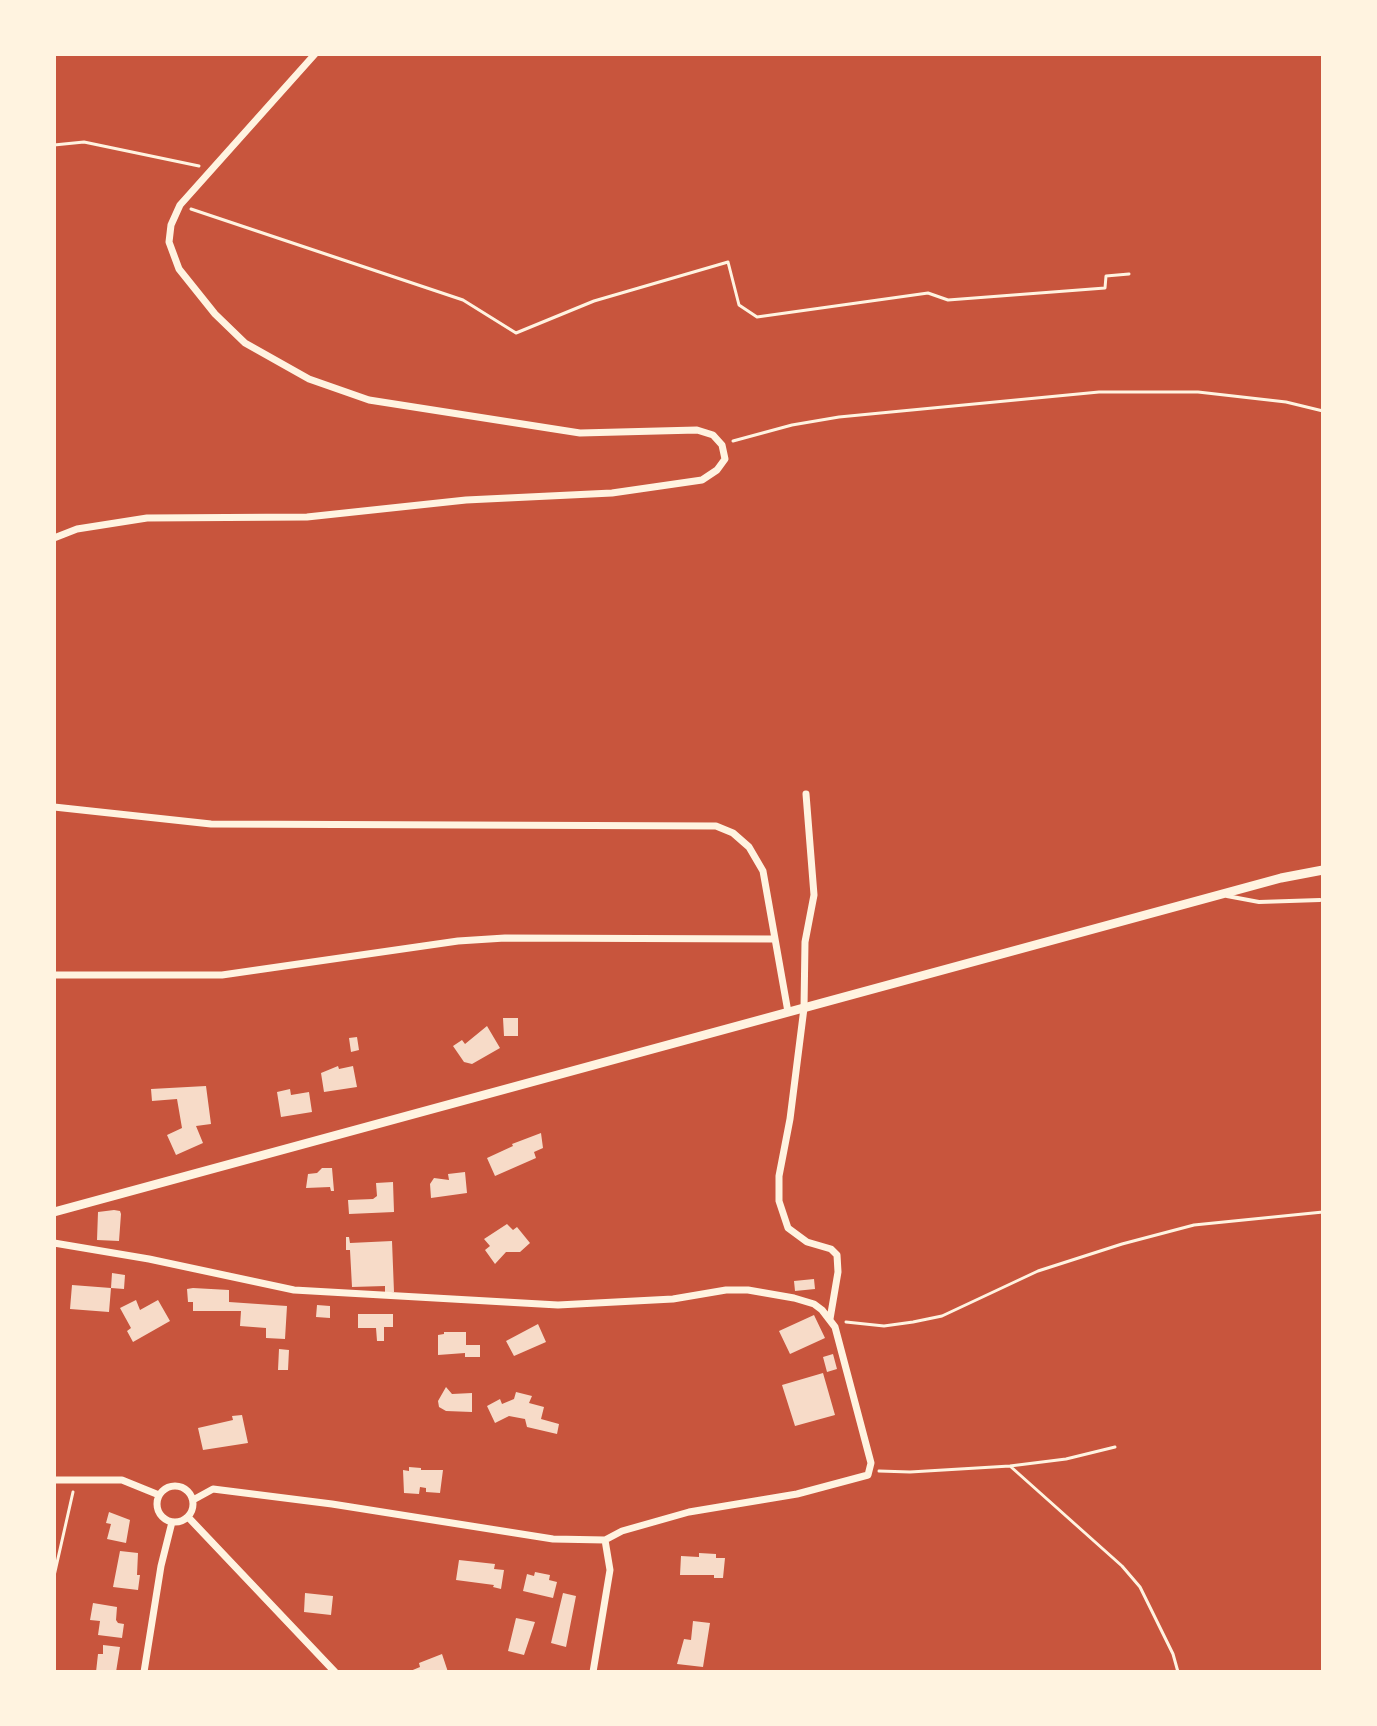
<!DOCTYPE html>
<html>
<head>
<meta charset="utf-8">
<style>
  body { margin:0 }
  #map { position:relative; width:1377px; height:1726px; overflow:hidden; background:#c8553d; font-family:"Work Sans",sans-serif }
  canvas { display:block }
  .frame { position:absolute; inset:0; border:56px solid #fff3e0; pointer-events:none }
</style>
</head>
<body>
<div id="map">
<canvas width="1377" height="1726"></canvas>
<div class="frame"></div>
</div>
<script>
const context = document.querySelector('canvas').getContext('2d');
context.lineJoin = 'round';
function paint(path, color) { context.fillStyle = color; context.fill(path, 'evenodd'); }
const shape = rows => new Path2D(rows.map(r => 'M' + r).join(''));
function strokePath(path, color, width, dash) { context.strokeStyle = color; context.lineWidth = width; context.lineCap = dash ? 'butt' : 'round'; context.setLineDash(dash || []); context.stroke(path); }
paint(shape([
  [503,1018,518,1018,518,1036,504,1036],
  [487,1026,500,1048,472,1064,464,1062,453,1046,462,1040,465,1044],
  [357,1037,359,1050,351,1052,349,1038],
  [338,1066,339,1069,353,1066,357,1087,324,1092,321,1073],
  [206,1086,211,1124,196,1126,203,1143,176,1155,167,1135,182,1128,177,1099,152,1101,151,1089],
  [290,1089,291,1095,309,1092,312,1112,281,1117,277,1092],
  [541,1133,543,1148,534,1152,536,1158,495,1176,487,1158,513,1146,512,1144],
  [322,1168,332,1168,334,1191,331,1191,330,1187,306,1188,308,1174,317,1173],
  [465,1172,467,1193,431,1198,430,1184,434,1178,449,1180,448,1174],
  [393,1182,394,1212,349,1214,348,1200,373,1199,377,1196,376,1183],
  [114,1210,120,1211,121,1214,119,1241,97,1240,98,1212],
  [507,1224,513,1230,517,1227,530,1243,520,1252,506,1252,495,1264,485,1250,490,1246,484,1239],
  [346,1237,349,1237,350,1243,392,1241,394,1292,385,1292,385,1286,352,1287,350,1250,346,1250],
  [112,1273,125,1275,124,1289,111,1288,109,1312,70,1309,72,1285,111,1288],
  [814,1279,815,1289,795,1291,794,1281],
  [193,1288,229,1290,229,1302,287,1306,285,1339,266,1338,266,1328,240,1326,241,1311,193,1311,193,1302,188,1302,187,1289],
  [136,1300,140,1310,158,1300,170,1321,133,1342,127,1331,131,1328,120,1308],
  [317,1305,330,1306,330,1318,316,1317],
  [358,1314,393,1314,393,1327,384,1327,384,1341,377,1341,376,1328,358,1328],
  [814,1315,825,1338,790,1354,779,1331],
  [538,1324,546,1342,514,1356,506,1341],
  [444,1332,466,1332,466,1345,480,1345,480,1357,465,1357,465,1353,438,1355,438,1335,444,1334],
  [279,1349,289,1350,288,1370,278,1370],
  [833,1354,837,1369,827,1372,823,1357],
  [823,1373,835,1415,795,1426,782,1385],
  [446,1387,452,1394,472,1393,472,1412,446,1411,439,1407,438,1401],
  [516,1392,532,1396,529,1403,544,1407,541,1419,559,1424,557,1434,527,1427,525,1419,509,1416,495,1423,487,1406,500,1399,502,1404,514,1399],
  [242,1415,248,1443,203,1450,198,1428,233,1420,232,1416],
  [409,1467,421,1468,421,1470,443,1470,440,1493,426,1492,426,1488,420,1487,419,1494,404,1493,403,1470,409,1471],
  [109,1512,130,1520,126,1543,107,1539,111,1524,106,1523],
  [120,1551,138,1553,137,1575,140,1575,138,1590,113,1587],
  [699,1553,716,1554,716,1558,725,1558,723,1578,714,1578,714,1575,680,1575,681,1556,699,1557],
  [459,1560,495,1564,494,1569,504,1570,501,1589,493,1587,494,1585,456,1580],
  [535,1572,550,1575,549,1580,557,1582,553,1598,523,1591,527,1574,534,1576],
  [305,1593,333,1596,331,1615,304,1612],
  [563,1593,576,1596,566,1647,551,1643],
  [93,1603,117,1607,116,1620,118,1623,124,1624,122,1638,98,1635,100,1621,90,1620],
  [516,1618,535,1622,524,1655,508,1651],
  [693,1621,710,1623,703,1667,677,1664,684,1639,691,1640],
  [103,1645,120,1647,116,1672,96,1672,98,1654,103,1654],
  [442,1654,448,1672,408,1672,420,1667,419,1663]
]), '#f7dbc8');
strokePath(shape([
  [54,145,84,142,199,166],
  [191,209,463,300,516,333,594,301,728,262,739,305,757,317,928,293,948,300,1105,288,1106,276,1129,274],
  [733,441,792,425,839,417,1099,392,1198,392,1286,402,1323,411],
  [846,1322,884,1326,913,1322,942,1316,1038,1271,1122,1244,1194,1225,1323,1212],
  [1010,1466,1122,1566,1140,1587,1173,1654,1178,1672],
  [879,1471,910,1472,1010,1466,1066,1459,1115,1447],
  [54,1576,73,1492]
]), '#fff3e0', 3);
strokePath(shape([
  [1227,896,1259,902,1320,900]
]), '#fff3e0', 4);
strokePath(shape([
  [54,538,77,529,147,518,307,517,466,500,612,493,702,480,717,470,725,459,722,445,713,435,697,430,580,433,369,400,309,379,245,343,215,314,179,269,169,242,171,225,180,205,315,54],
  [806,794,814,895,805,942,804,1008,790,1119,779,1176,779,1201,788,1228,807,1242,831,1249,837,1255,838,1272,830,1319],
  [54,807,211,824,716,826,733,833,749,847,763,871,788,1012],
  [54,975,222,975,458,941,505,938,773,939],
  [54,1243,149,1259,294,1290,558,1305,673,1299,726,1290,748,1290,794,1298,814,1304,822,1310,835,1327,871,1463,868,1475,797,1494,689,1512,622,1531,605,1540,553,1539,332,1504,213,1489,193,1500],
  [54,1480,122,1480,159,1495],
  '157 1504a18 18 0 1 1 36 0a18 18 0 1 1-36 0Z',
  [188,1517,335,1672],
  [144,1672,161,1566,172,1522],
  [593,1672,610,1570,605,1540]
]), '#fff3e0', 7);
strokePath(shape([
  [54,1212,1281,878,1323,870]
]), '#fff3e0', 9);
</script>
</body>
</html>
